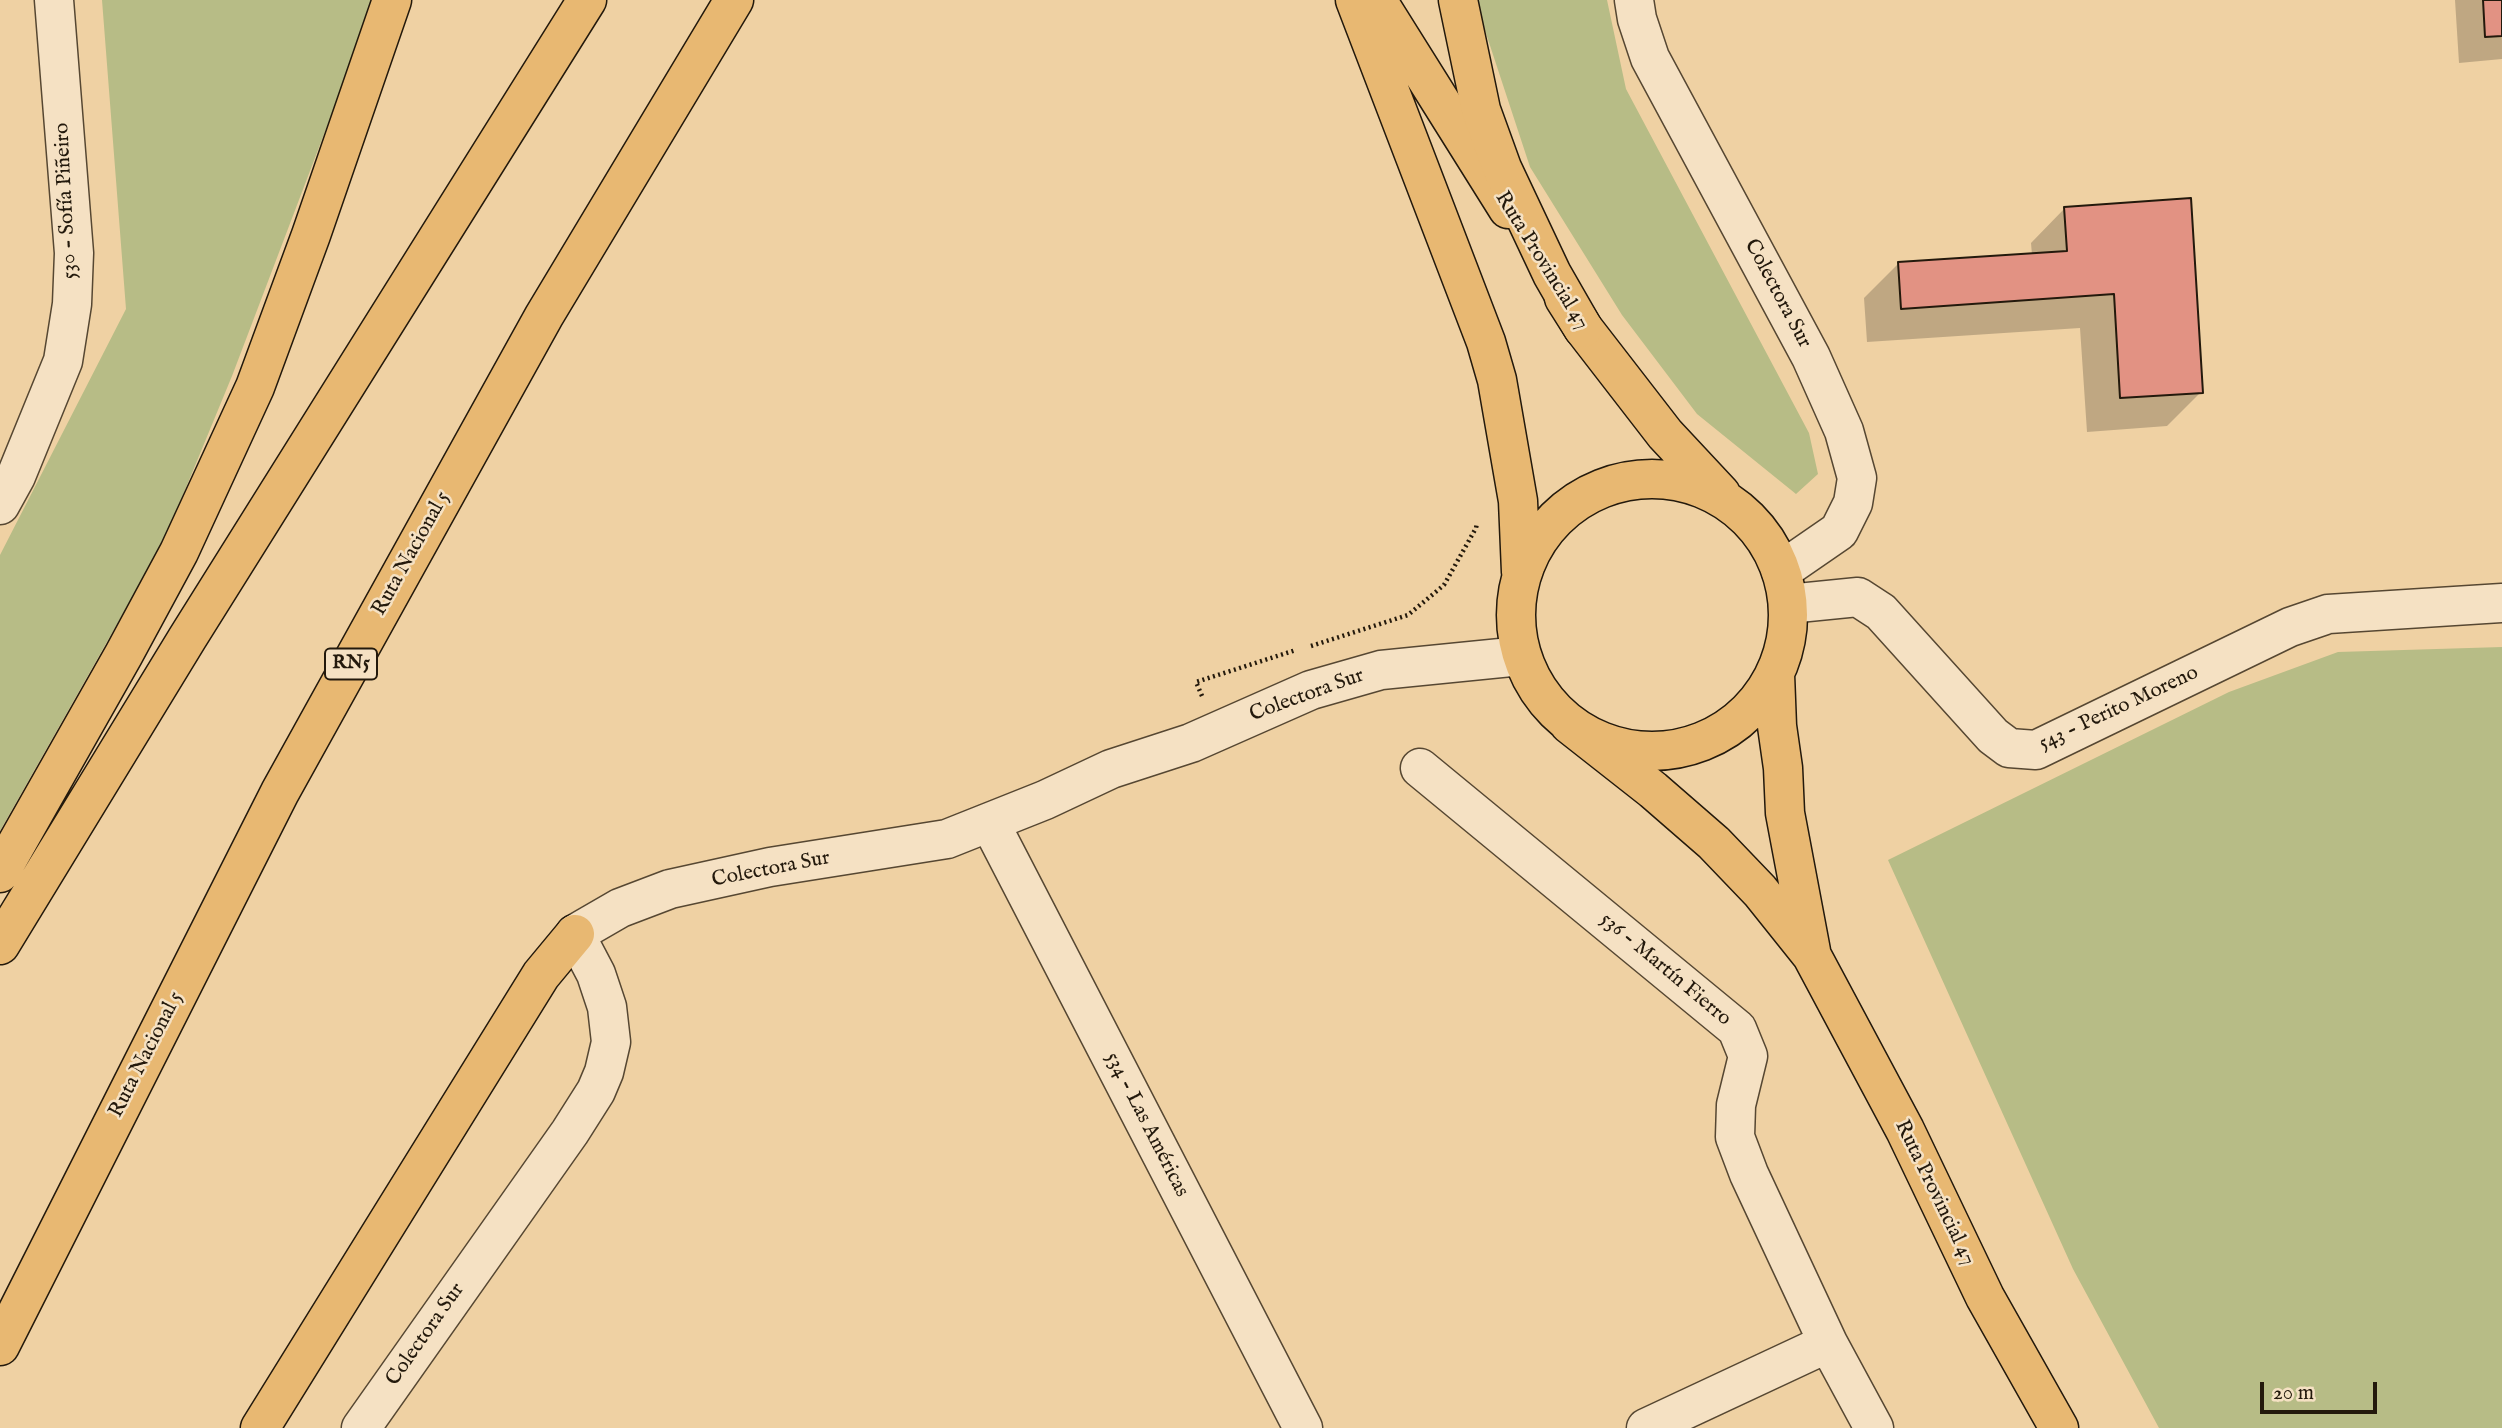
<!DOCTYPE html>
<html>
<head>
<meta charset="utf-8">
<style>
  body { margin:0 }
  #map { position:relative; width:2502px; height:1428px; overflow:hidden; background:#efd1a3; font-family:"IM FELL English",serif }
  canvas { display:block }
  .scale { position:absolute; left:2260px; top:1382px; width:117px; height:32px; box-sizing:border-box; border:4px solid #23190c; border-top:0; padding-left:9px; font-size:21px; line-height:24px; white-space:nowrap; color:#23190c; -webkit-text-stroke:5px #f5e1c3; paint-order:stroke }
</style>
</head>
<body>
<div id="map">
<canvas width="2502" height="1428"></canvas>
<div class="scale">20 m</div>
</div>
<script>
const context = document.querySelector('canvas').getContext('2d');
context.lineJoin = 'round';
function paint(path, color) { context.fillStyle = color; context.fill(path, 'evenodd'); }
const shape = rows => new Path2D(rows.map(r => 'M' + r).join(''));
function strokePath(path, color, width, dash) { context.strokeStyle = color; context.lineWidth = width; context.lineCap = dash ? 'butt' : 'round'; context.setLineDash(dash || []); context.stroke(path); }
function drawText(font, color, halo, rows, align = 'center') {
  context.font = font + ' "IM FELL English",serif'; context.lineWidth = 5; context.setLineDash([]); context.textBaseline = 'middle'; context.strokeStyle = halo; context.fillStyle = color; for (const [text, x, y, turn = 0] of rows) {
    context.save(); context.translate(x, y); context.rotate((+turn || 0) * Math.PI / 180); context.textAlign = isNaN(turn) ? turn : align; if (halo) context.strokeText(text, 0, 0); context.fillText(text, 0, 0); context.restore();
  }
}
paint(shape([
  [102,0,375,0,232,376,164,541,0,831,0,555,126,309],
  [1475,0,1607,0,1626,89,1809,433,1818,474,1796,494,1697,414,1622,315,1530,167],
  [2502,647,2502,1428,2159,1428,2073,1269,1888,860,2229,692,2338,652]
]), '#b7bc86');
paint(shape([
  [2455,0,2502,0,2502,59,2459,63],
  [2065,208,2201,392,2167,426,2087,432,2080,328,1867,342,1864,298,1899,263,2032,255,2031,243]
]), '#0003');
const building = shape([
  [2483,0,2502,0,2502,36,2485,37,2483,0],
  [2191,198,2203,393,2120,398,2114,294,1901,309,1898,262,2067,251,2064,207,2191,198]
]);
paint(building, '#e29283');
strokePath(building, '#23190c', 2);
const minor = shape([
  [1634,0,1637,19,1650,58,1811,357,1844,431,1857,478,1853,503,1839,531,1781,571],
  [0,505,16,476,63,361,72,304,74,253,54,0],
  [1788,604,1858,597,1881,612,1993,736,2009,748,2036,750,2290,627,2328,614,2502,603],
  [1420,768,1737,1029,1748,1056,1736,1105,1735,1137,1749,1174,1828,1343,1874,1428],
  [990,823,1303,1428],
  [361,1428,570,1132,596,1091,604,1072,611,1042,607,1007,596,974,575,934,620,908,670,889,770,867,947,839,1045,800,1111,769,1191,743,1311,690,1381,670,1521,656],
  [1646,1428,1828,1343]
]);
const major = shape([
  [1355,0,1486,342,1497,380,1518,501,1521,572],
  [1377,0,1508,209],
  [1564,298,1583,328,1665,434,1721,494],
  '1516 615a136 136 0 1 1 272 0a136 136 0 1 1-272 0Z',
  [1775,674,1777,726,1783,768,1785,813,1811,951],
  [1569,724,1653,790,1714,843,1760,891,1812,956,1905,1130,1985,1297,2059,1428]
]);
const highway = shape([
  [1458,0,1481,110,1502,168,1552,274,1583,328],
  [0,873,124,654,179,552,255,387,311,235,392,0],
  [0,945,188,637,587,0],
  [0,1346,280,792,544,316,734,0],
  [260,1428,541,975,575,934]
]);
strokePath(minor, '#564732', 41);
strokePath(major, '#23190c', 41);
strokePath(highway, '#23190c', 41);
strokePath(shape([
  [1311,646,1408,615,1444,585,1476,528,1477,523],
  [1202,696,1196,682,1296,650]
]), '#23190c', 4.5, [2, 3.5]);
strokePath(minor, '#f5e1c3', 38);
strokePath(major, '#e8b872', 38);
strokePath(highway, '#e8b872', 38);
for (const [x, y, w] of [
  [351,664,52]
]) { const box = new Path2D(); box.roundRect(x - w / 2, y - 15.5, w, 31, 5); context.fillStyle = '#f5e1c3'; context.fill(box); strokePath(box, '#23190c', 2); }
drawText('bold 19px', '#23190c', null, [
  ["RN5",351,664]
]);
drawText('21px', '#23190c', '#f5e1c3', [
  ["530 - Sofía Piñeiro",67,201,-93],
  ["Ruta Provincial 47",1541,261,58],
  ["Colectora Sur",1777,294,62],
  ["Ruta Nacional 5",412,554,-61],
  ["Colectora Sur",1307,696,-20],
  ["543 - Perito Moreno",2119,709,-25],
  ["Colectora Sur",771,870,-11],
  ["536 - Martín Fierro",1665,970,40],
  ["Ruta Nacional 5",147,1055,-63],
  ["534 - Las Américas",1146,1125,63],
  ["Ruta Provincial 47",1934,1193,64],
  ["Colectora Sur",426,1335,-55]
]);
</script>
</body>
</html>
